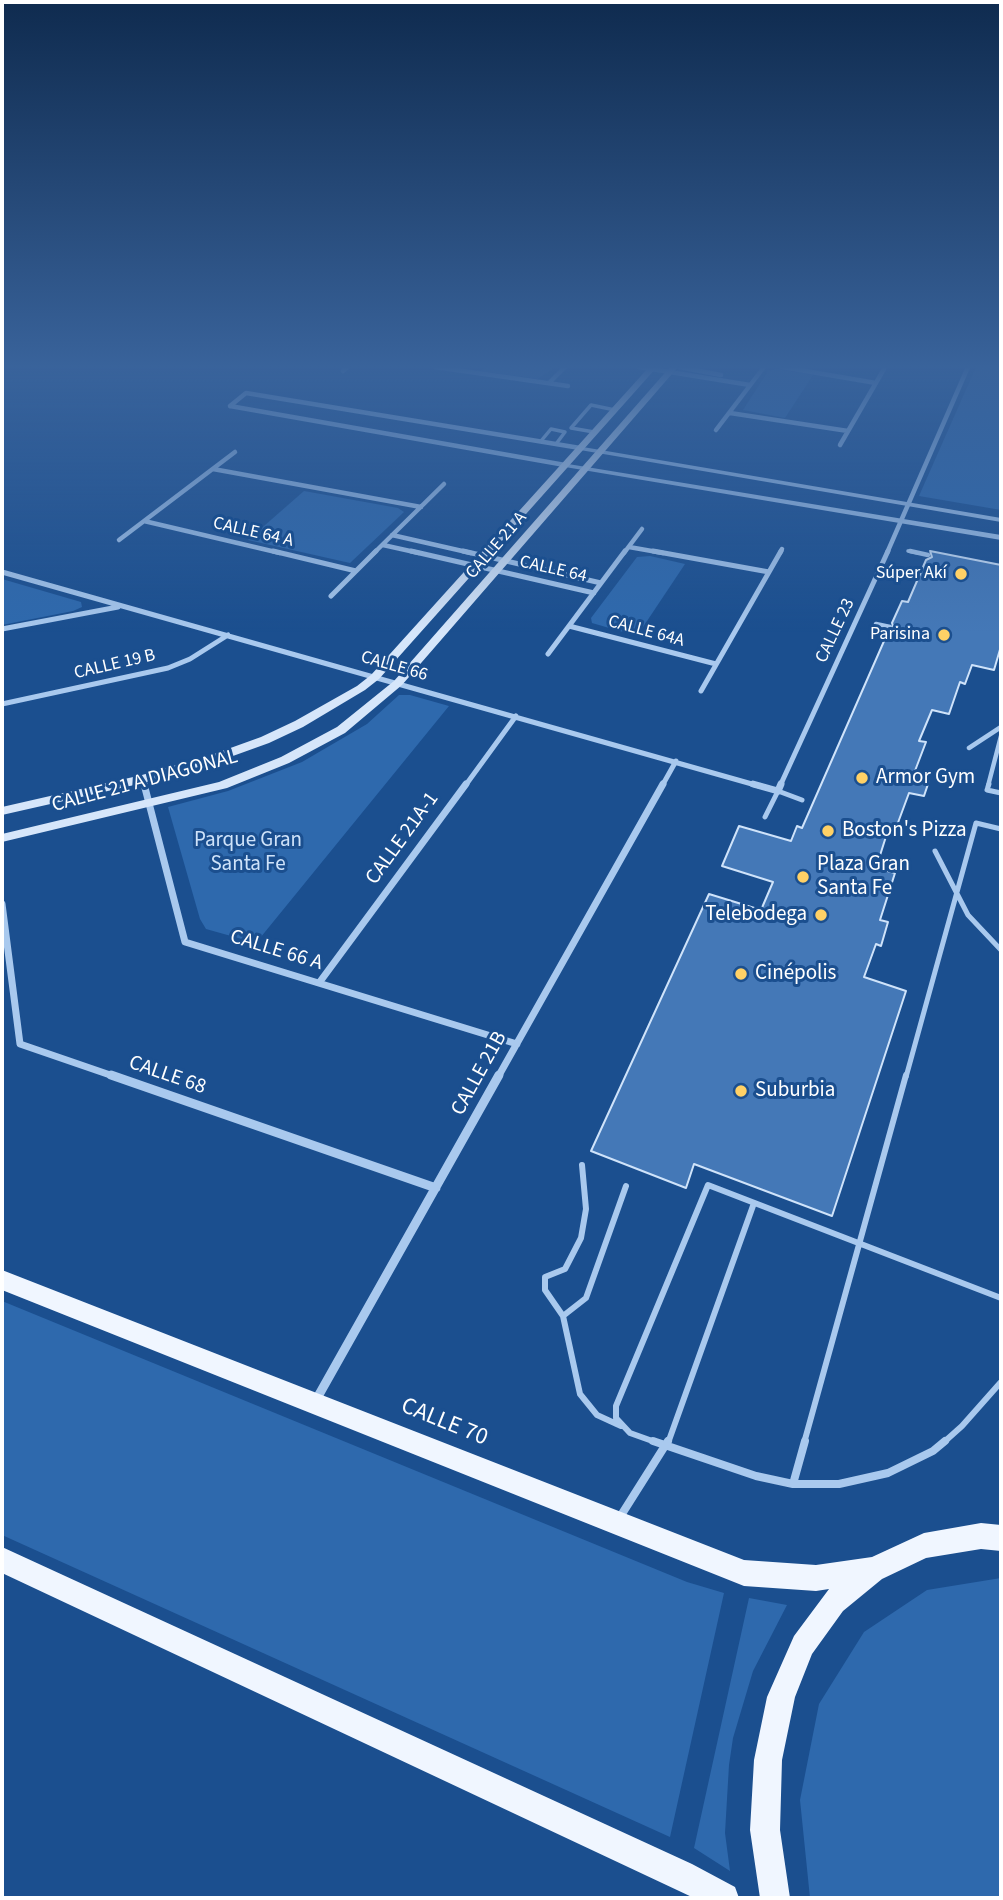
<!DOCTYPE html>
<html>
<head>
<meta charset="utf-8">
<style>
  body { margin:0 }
  #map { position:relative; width:1003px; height:1900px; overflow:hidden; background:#1b4f8f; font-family:"Source Sans 3",sans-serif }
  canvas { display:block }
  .frame { position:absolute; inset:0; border:4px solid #fff; pointer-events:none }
</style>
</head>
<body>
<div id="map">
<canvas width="1003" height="1900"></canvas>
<div class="frame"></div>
</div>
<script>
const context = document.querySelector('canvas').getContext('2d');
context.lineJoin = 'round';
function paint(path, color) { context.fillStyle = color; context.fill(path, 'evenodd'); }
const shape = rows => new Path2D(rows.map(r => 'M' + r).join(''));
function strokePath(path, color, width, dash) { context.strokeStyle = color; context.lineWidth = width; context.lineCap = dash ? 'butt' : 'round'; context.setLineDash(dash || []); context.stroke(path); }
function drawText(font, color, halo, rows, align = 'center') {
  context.font = font + ' "Source Sans 3",sans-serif'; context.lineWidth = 6; context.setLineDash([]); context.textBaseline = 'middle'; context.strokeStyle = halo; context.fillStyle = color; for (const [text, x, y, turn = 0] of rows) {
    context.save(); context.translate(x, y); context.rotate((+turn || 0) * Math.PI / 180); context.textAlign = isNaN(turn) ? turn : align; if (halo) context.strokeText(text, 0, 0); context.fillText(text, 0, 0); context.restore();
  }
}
paint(shape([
  [485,367,555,367,538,379,480,371],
  [976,367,1001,367,1001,510,919,496],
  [777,369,813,375,785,418,743,410,768,371],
  [304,491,398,508,404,512,350,563,248,540],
  [650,556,685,564,637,636,592,623,591,618,637,557],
  [2,579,81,602,82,607,73,611,2,625],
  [399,695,410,695,449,706,256,943,206,929,200,919,168,807,228,791,302,762,367,724],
  [2,1301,687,1582,724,1593,670,1837,2,1535],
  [1001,1578,1001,1898,810,1898,800,1800,819,1704,864,1632,927,1590],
  [749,1598,787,1605,753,1671,733,1738,729,1765,725,1833,730,1871,694,1848]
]), '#2e69ad');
const building = shape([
  [930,551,1001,565,1001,646,994,670,972,665,965,684,960,682,949,714,932,710,919,741,926,742,913,776,929,781,924,796,909,793,896,828,889,827,876,868,895,873,880,920,888,922,881,946,876,944,864,977,906,991,832,1216,694,1164,686,1188,591,1151,709,894,761,910,773,882,722,866,739,826,791,841,797,826,802,828,888,632,894,629,892,623,902,601,908,602,926,560,932,557,930,551]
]);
paint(building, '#4478b7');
strokePath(building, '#cfe3fa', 2);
strokePath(shape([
  [594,432,571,428,591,405,615,410],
  [541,441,551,429,565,432,556,444],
  [908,551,918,553]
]), '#a9c9ee', 3.5);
strokePath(shape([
  [910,551,928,555],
  [876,624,890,627],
  [969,748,1001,727],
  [988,786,1001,736]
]), '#a9c9ee', 4.5);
strokePath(shape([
  [989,784,987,790,1001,793],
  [765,817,778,791,802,800],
  [935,851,968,915,1001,950],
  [906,1077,976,823,1001,829]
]), '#a9c9ee', 5);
strokePath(shape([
  [582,1165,586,1209,581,1238,565,1269,545,1277,545,1290,563,1316,580,1394,597,1415,621,1426],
  [563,1316,586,1298,626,1186],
  [658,1443,630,1433,616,1418,616,1406,708,1185,1001,1298],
  [668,1443,754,1203],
  [804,1443,906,1075],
  [943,1443,962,1426,1001,1382]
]), '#a9c9ee', 6);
strokePath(shape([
  [653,1441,756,1476,793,1484,839,1484,888,1473,933,1451,945,1441],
  [793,1484,805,1441],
  [620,1517,668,1441]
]), '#a9c9ee', 8);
strokePath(shape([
  [435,367,568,386],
  [639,367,750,385],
  [679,367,721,375],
  [782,367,876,383],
  [343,371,348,367],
  [549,383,565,367],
  [230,406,246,393,580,448],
  [230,406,565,465],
  [730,413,848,431],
  [716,430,764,367],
  [840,445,884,369],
  [213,469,421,507],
  [144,521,280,553],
  [392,535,471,553],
  [119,540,235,452],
  [383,545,419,553],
  [629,547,663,553],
  [374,553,444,484],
  [624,553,642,529],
  [780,553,782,549],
  [887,553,968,367]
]), '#a9c9ee', 4.5);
strokePath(shape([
  [273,551,356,571],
  [411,551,594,593],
  [463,551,601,583],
  [653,551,769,572],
  [2,572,759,786],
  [331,596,376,551],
  [569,626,716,664],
  [2,629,118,607],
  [548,654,625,551],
  [701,691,781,551],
  [2,704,168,668,190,659,228,635],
  [143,779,145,786],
  [465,786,516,716],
  [662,786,676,761],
  [780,786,888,551]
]), '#a9c9ee', 5);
strokePath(shape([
  [144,784,185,942,517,1044],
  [753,784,778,791,781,784],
  [2,904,20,1044,116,1077],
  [319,983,466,784],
  [498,1077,663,784]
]), '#a9c9ee', 7);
strokePath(shape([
  [111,1075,436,1188],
  [316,1400,499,1075]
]), '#a9c9ee', 9);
paint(shape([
  [577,446,1001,518,1001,522,580,450,576,448,577,446],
  [562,463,1001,535,1001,540,565,467,562,467,562,463]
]), '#a9c9ee');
paint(shape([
  [649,367,657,367,379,679,365,690,303,727,269,743,219,761,143,783,2,815,2,807,142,775,211,755,261,737,295,721,357,686,371,675,649,367],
  [670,367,678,367,402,685,345,733,289,763,227,788,2,842,2,834,219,782,281,757,337,727,394,681,670,367]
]), '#d6e6fa');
paint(shape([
  [2,1270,744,1560,816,1565,872,1557,924,1533,981,1523,1001,1525,1001,1551,981,1549,926,1558,882,1579,843,1611,812,1654,795,1697,782,1760,780,1830,790,1898,760,1898,750,1830,754,1760,767,1697,794,1636,829,1589,816,1591,744,1586,2,1290,2,1270],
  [2,1547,692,1864,735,1887,739,1898,694,1898,2,1573,2,1547]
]), '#f0f6ff');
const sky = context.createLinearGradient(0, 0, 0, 633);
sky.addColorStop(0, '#0f2b4f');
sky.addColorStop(0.58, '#39639b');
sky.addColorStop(1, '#39639b00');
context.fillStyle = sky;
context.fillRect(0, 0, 1003, 633);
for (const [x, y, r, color] of [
  [961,574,7,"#ffd166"],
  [944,635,7,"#ffd166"],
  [862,778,7,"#ffd166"],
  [828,831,7,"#ffd166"],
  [803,877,7,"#ffd166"],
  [821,915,7,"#ffd166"],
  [741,974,7,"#ffd166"],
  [741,1091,7,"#ffd166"]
]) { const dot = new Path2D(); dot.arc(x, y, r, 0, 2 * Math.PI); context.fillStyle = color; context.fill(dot); strokePath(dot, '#1b4f8f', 2.5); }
drawText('18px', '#fff', '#1b4f8f', [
  ["CALLE 64 A",253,533,13],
  ["CALLE 21 A",497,546,-49],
  ["CALLE 64",553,570,13],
  ["CALLE 23",836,631,-65],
  ["CALLE 64A",646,632,15],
  ["CALLE 19 B",115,665,-13],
  ["CALLE 66",394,667,16]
]);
drawText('18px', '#fff', '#1b4f8f', [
  ["Súper Akí",947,574],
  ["Parisina",930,635]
], 'right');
drawText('21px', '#fff', '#1b4f8f', [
  ["Armor Gym",876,778],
  ["Boston's Pizza",842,831],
  ["Plaza Gran",817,865],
  ["Santa Fe",817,889],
  ["Telebodega",807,915,"right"],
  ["Cinépolis",755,974],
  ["Suburbia",755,1091]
], 'left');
drawText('21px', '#fff', '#1b4f8f', [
  ["CALLE 21 A DIAGONAL",145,782,-15],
  ["CALLE 21A-1",403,839,-54],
  ["CALLE 66 A",276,951,17],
  ["CALLE 21B",480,1074,-61],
  ["CALLE 68",167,1076,19]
]);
drawText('21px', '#cfe3fa', '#1b4f8f', [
  ["Parque Gran",248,841],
  ["Santa Fe",248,865]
]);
drawText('24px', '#fff', '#1b4f8f', [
  ["CALLE 70",444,1423,22]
]);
</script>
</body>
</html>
